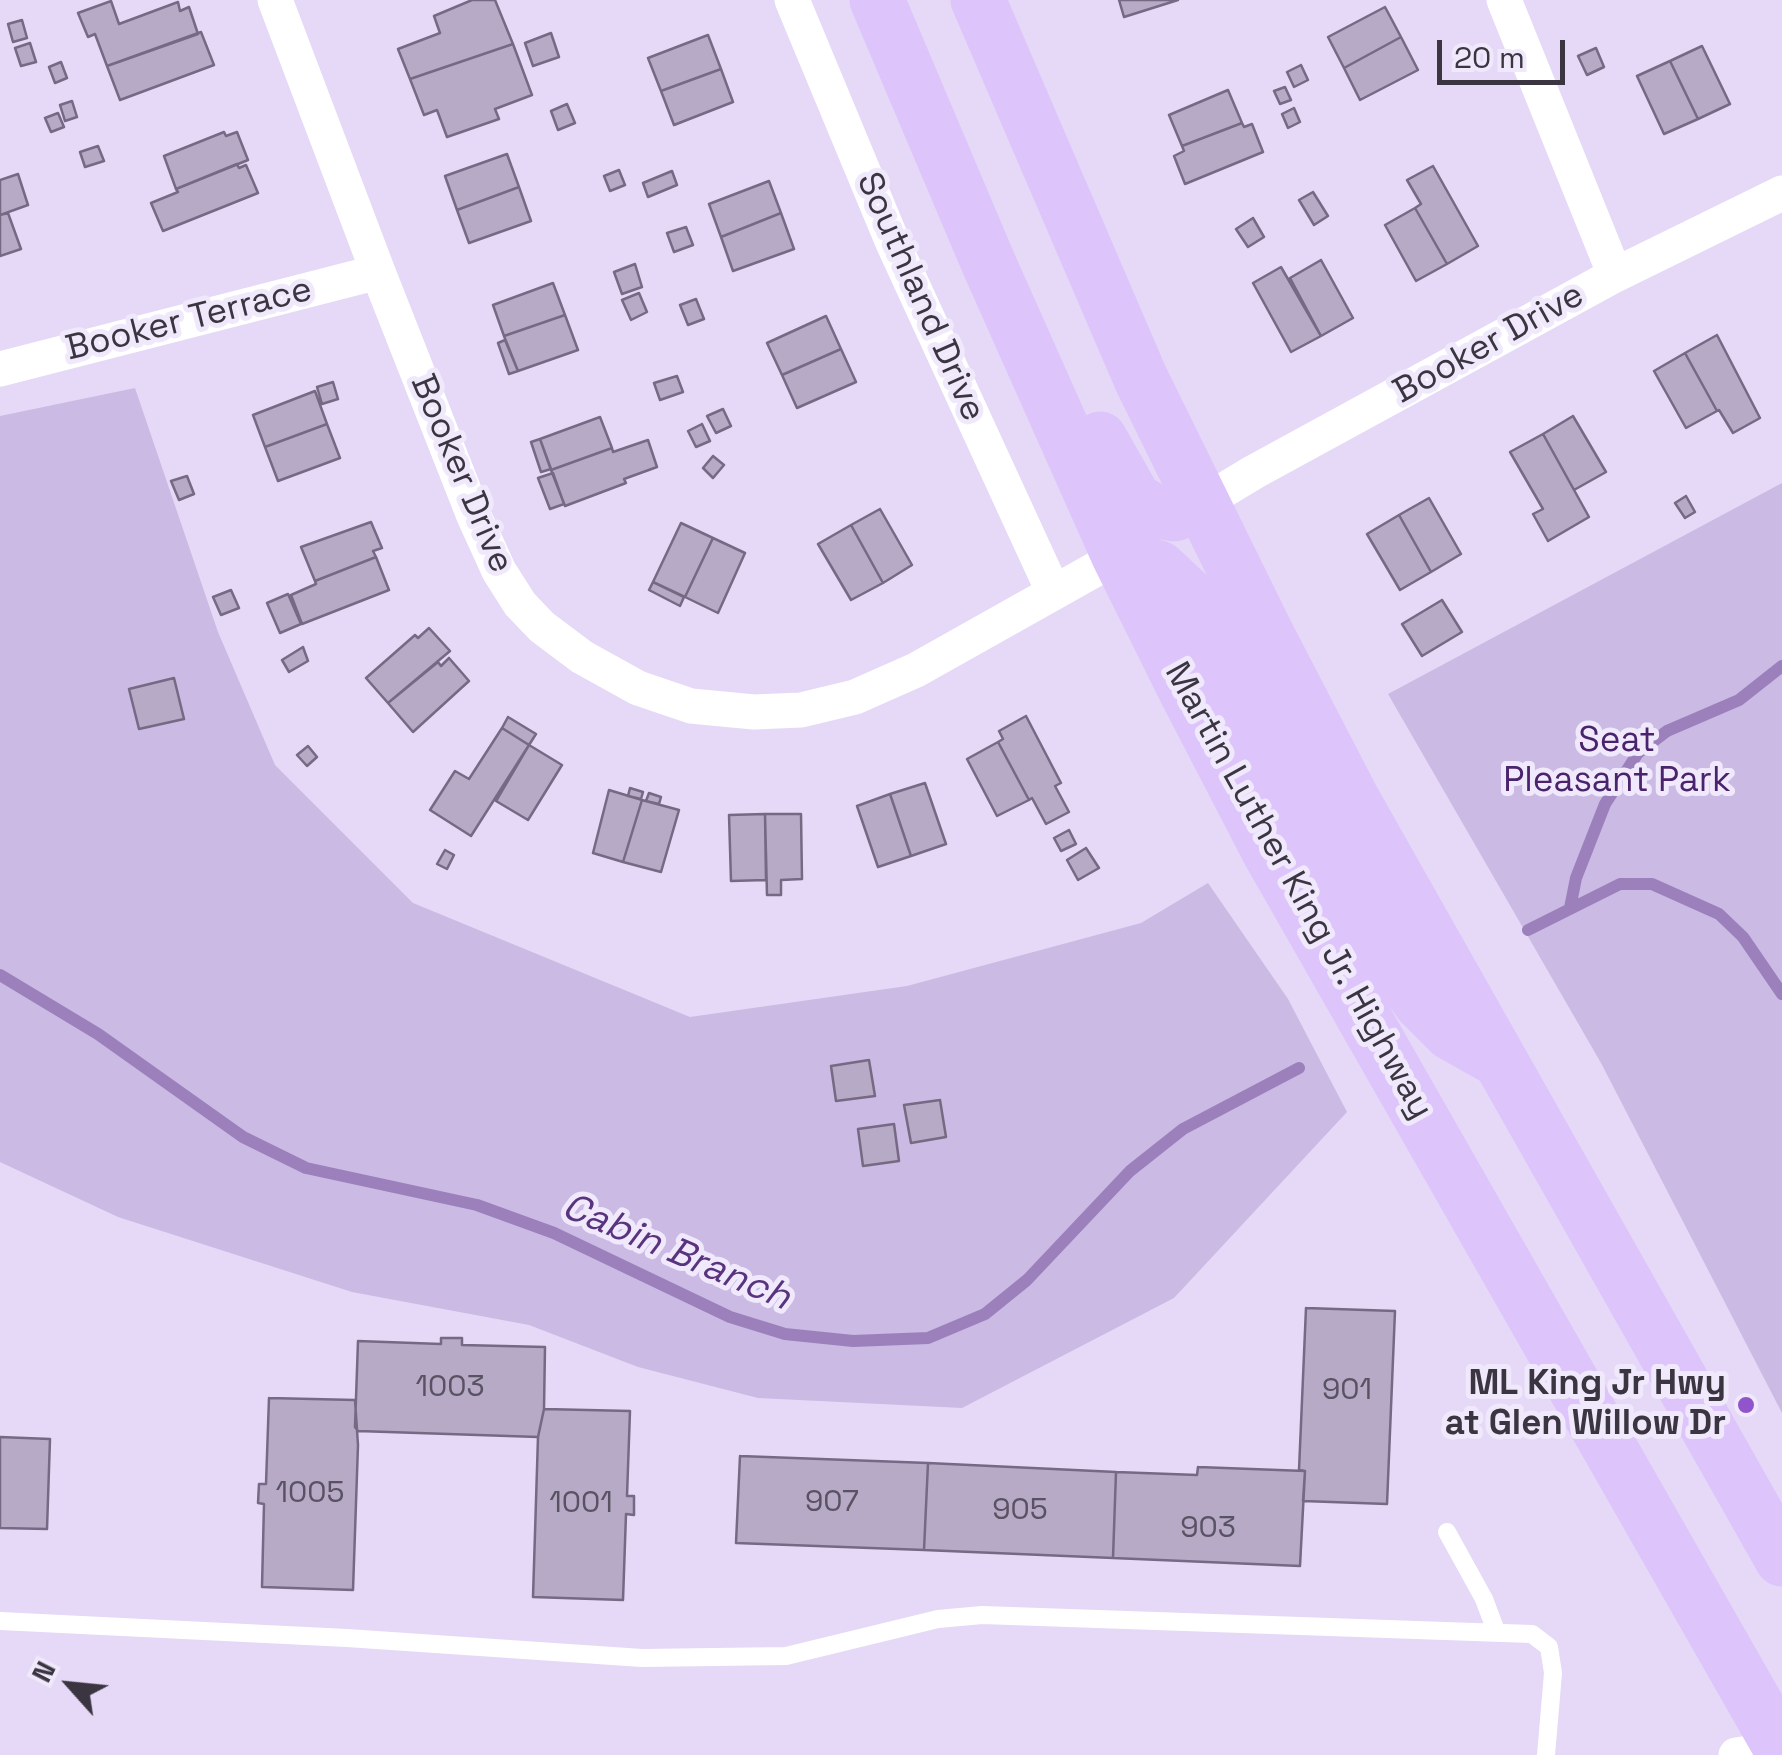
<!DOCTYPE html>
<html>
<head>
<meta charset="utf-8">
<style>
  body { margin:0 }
  #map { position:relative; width:1782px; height:1755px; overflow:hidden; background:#e5d9f7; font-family:"Space Grotesk",sans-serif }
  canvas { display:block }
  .north { position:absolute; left:20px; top:1635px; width:100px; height:100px; -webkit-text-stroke:8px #f0e8fb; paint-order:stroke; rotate:297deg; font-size:28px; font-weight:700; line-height:40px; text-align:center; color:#3a3541 }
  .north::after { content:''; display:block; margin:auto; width:35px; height:45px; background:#3a3541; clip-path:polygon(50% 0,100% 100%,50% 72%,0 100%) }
  .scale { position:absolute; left:1437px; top:40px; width:128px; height:45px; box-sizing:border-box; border:5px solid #3a3541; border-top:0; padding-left:12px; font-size:30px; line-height:35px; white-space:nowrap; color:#3a3541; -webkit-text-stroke:8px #f0e8fb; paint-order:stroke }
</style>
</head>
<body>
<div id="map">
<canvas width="1782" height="1755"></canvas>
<div class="north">N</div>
<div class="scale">20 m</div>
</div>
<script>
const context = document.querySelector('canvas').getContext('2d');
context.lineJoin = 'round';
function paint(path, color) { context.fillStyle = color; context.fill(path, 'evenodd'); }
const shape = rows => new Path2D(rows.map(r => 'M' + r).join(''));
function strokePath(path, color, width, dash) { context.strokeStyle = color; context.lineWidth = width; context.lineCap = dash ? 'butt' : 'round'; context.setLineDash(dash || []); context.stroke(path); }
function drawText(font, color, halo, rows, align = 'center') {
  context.font = font + ' "Space Grotesk",sans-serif'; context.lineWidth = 10; context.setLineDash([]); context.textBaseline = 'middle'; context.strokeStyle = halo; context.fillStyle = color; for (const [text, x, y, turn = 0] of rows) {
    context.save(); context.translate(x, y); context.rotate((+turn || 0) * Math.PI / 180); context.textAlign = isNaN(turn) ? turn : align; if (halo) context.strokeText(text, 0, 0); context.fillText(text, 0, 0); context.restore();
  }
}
paint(shape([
  [135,388,218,632,275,765,413,903,690,1017,907,986,1141,923,1208,883,1288,999,1347,1112,1174,1298,962,1408,758,1398,638,1367,529,1325,352,1292,118,1217,0,1162,0,416],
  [1782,483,1782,1413,1601,1063,1388,694]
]), '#cbbae3');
strokePath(shape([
  [1570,908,1576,878,1605,804,1638,753,1667,731,1739,700,1782,666],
  [1528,930,1620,884,1652,884,1719,914,1743,937,1782,994],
  [0,975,98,1034,243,1137,306,1168,477,1205,554,1233,730,1317,785,1334,853,1341,928,1338,985,1314,1027,1280,1130,1171,1183,1129,1299,1068]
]), '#9b80bc', 12);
const building = shape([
  [472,0,495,0,513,44,410,79,398,49,440,33,434,16,472,0],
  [1119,0,1178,0,1124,17,1119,0],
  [111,1,119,24,178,2,180,11,189,7,198,34,107,66,95,34,88,37,78,13,111,1],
  [1385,7,1401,37,1344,68,1328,37,1385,7],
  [22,20,27,38,13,42,8,24,22,20],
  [201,32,214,65,120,100,107,66,201,32],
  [551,33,559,57,533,66,525,43,551,33],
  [708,35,721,69,661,91,648,58,708,35],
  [1401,37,1418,70,1360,100,1344,68,1401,37],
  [30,43,36,62,21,66,15,48,30,43],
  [513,44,532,95,495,109,499,119,447,137,437,110,424,115,410,79,513,44],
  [1702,46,1730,104,1698,119,1670,61,1702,46],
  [1596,48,1604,67,1587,75,1578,56,1596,48],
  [1670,61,1698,119,1664,134,1637,76,1670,61],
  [61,62,67,78,55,83,49,67,61,62],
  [1301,65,1308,80,1294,87,1287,72,1301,65],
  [721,69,733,102,674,125,661,91,721,69],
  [1285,87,1291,100,1280,104,1274,91,1285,87],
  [1228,90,1242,123,1182,146,1169,115,1228,90],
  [72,101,77,117,65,121,60,105,72,101],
  [567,104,575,123,558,130,551,111,567,104],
  [1294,108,1300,122,1288,128,1282,114,1294,108],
  [58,113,64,127,51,132,45,118,58,113],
  [1242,123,1244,127,1252,124,1263,152,1185,184,1174,156,1184,151,1182,146,1242,123],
  [224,132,226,136,237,132,248,160,176,189,164,156,224,132],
  [98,146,104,161,85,167,80,152,98,146],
  [507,154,519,187,457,210,445,176,507,154],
  [237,164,239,168,246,165,258,193,163,231,151,203,178,192,176,189,237,164],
  [1433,166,1478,246,1447,264,1415,208,1421,204,1407,180,1433,166],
  [619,170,625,185,610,191,604,176,619,170],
  [672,171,677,185,648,197,643,183,672,171],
  [18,174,28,205,0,215,0,180,18,174],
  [769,181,781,213,721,237,709,204,769,181],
  [519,187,531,221,469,243,457,210,519,187],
  [1313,192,1328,216,1314,225,1299,200,1313,192],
  [1415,208,1447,264,1416,281,1385,225,1415,208],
  [8,213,21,249,0,256,0,215,8,213],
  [781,213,794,249,733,271,721,237,781,213],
  [1253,218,1264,237,1248,247,1236,229,1253,218],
  [686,227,693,245,674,252,667,233,686,227],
  [1321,260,1353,318,1321,336,1290,278,1321,260],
  [635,264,642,287,622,294,614,272,635,264],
  [1281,267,1321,336,1291,352,1253,283,1281,267],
  [553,283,565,315,504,336,493,305,553,283],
  [639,293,647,312,631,320,622,300,639,293],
  [696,299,704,319,688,325,680,305,696,299],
  [565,315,578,350,518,371,504,336,565,315],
  [826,316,841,349,782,375,767,343,826,316],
  [1717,335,1760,418,1733,433,1719,410,1717,411,1685,353,1717,335],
  [505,340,518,371,509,374,498,343,505,340],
  [841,349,856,382,797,408,782,375,841,349],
  [1685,353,1717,411,1686,428,1654,371,1685,353],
  [677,376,683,392,660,400,654,383,677,376],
  [333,382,338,399,322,404,317,387,333,382],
  [315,391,327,424,265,447,253,415,315,391],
  [723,409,731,426,716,433,707,416,723,409],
  [1573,416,1606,472,1574,490,1543,434,1573,416],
  [600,417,612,448,551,470,540,439,600,417],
  [327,424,340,458,278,481,265,447,327,424],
  [702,424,710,441,696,447,688,431,702,424],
  [1543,434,1589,517,1548,541,1533,514,1543,509,1510,452,1543,434],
  [540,439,551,469,541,472,531,442,540,439],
  [648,440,657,467,624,479,626,483,565,506,551,470,612,448,613,452,648,440],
  [713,456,724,465,713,478,703,468,713,456],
  [553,473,564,504,550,509,538,478,553,473],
  [187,476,194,494,179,500,171,481,187,476],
  [1686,496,1695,512,1685,518,1675,503,1686,496],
  [1429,498,1461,554,1431,572,1399,515,1429,498],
  [880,509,912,565,883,583,851,525,880,509],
  [1399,515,1431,572,1400,590,1367,534,1399,515],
  [371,522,382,548,373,551,376,557,315,581,301,547,371,522],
  [681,523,713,538,685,597,653,582,681,523],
  [851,525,883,583,851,600,818,544,851,525],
  [713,538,745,553,718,613,685,597,713,538],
  [376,557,389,590,302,624,291,595,316,584,315,581,376,557],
  [653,582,684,597,680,606,649,590,653,582],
  [231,590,239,608,221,615,213,597,231,590],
  [288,594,301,624,280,633,267,603,288,594],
  [1442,600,1462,632,1422,656,1402,624,1442,600],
  [429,628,450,651,388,703,366,678,415,635,418,638,429,628],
  [303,647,308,661,289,672,282,660,303,647],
  [449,658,469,681,413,732,388,703,438,662,441,666,449,658],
  [174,678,184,719,139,729,129,689,174,678],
  [1026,716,1061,783,1055,786,1069,812,1046,824,1032,798,1029,800,998,742,1003,739,999,731,1026,716],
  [508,717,536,734,529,745,502,728,508,717],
  [502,728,529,745,471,836,430,810,455,771,469,779,502,728],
  [998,742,1029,800,997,816,967,759,998,742],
  [529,745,562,765,528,820,496,801,529,745],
  [308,746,317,757,307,766,297,755,308,746],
  [925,783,946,844,911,856,890,794,925,783],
  [630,788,643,792,641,799,628,796,630,788],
  [609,790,642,800,623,862,593,853,609,790],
  [649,793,661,797,659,804,646,801,649,793],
  [890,794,911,856,878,867,857,806,890,794],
  [642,800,679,810,661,872,623,862,642,800],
  [765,814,801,814,802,879,781,880,781,895,767,895,765,814],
  [765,814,766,880,731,881,729,815,765,814],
  [1069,830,1076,844,1061,851,1054,838,1069,830],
  [1086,848,1099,868,1078,880,1067,860,1086,848],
  [445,850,454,855,447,869,437,864,445,850],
  [869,1060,875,1096,836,1101,831,1066,869,1060],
  [940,1100,946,1137,911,1143,904,1105,940,1100],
  [894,1124,899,1161,863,1166,858,1129,894,1124],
  [1306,1308,1395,1311,1387,1504,1303,1501,1305,1471,1299,1470,1306,1308],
  [441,1338,462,1338,462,1345,545,1347,544,1409,538,1437,358,1431,355,1427,358,1341,441,1344,441,1338],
  [269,1398,355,1400,358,1445,353,1590,262,1587,264,1504,258,1503,259,1484,266,1484,269,1398],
  [544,1409,630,1411,627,1496,634,1496,634,1515,626,1514,623,1600,533,1597,538,1437,544,1409],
  [0,1437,50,1439,47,1529,0,1528,0,1437],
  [740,1456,928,1463,924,1550,736,1543,740,1456],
  [928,1463,1116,1472,1113,1558,924,1550,928,1463],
  [1198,1467,1305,1471,1300,1566,1113,1558,1116,1472,1197,1475,1198,1467]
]);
paint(building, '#b6aac7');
strokePath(building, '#756984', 2.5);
strokePath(shape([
  [1447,1532,1484,1599,1496,1631],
  [0,1621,347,1638,642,1658,786,1656,938,1619,982,1615,1532,1634,1549,1647,1553,1673,1546,1755]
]), '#fff', 18);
strokePath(shape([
  [275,0,378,272,474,516,499,571,520,604,542,627,582,657,638,688,691,706,754,712,801,710,855,697,916,670,1119,556],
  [792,0,893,243,1053,591],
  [1504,0,1615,275],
  [0,369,378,272],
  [1201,504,1254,472,1615,275,1782,193],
  [1736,1755,1782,1748]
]), '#fff', 35);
strokePath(shape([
  [877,0,988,262,1119,556,1186,691,1269,851,1782,1750],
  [978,0,1141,379,1265,631,1351,797,1782,1559],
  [1100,439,1134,499,1151,510,1174,514,1201,504],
  [1119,556,1159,568,1193,600,1313,828,1399,973,1421,1003,1451,1033,1492,1056]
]), '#ddc4fb', 55);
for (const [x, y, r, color] of [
  [1746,1405,10,"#9155cb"]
]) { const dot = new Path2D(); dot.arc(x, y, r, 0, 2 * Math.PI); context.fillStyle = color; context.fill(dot); strokePath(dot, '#f0e8fb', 4); }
drawText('30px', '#595262', null, [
  ["1003",450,1388],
  ["901",1347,1391],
  ["1005",310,1494],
  ["907",832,1503],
  ["1001",581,1504],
  ["905",1020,1511],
  ["903",1208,1529]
]);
drawText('35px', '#3a3541', '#f0e8fb', [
  ["Southland Drive",920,297,66],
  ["Booker Terrace",189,320,-14],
  ["Booker Drive",1489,344,-29],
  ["Booker Drive",461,474,67],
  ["Martin Luther King Jr. Highway",1298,891,61]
]);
drawText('35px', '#49236c', '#f0e8fb', [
  ["Seat",1617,742],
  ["Pleasant Park",1617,782]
]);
drawText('bold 35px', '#3a3541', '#f0e8fb', [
  ["ML King Jr Hwy",1726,1385],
  ["at Glen Willow Dr",1726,1425]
], 'right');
drawText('italic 38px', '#59347e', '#f0e8fb', [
  ["Cabin Branch",676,1253,23]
]);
</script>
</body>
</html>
